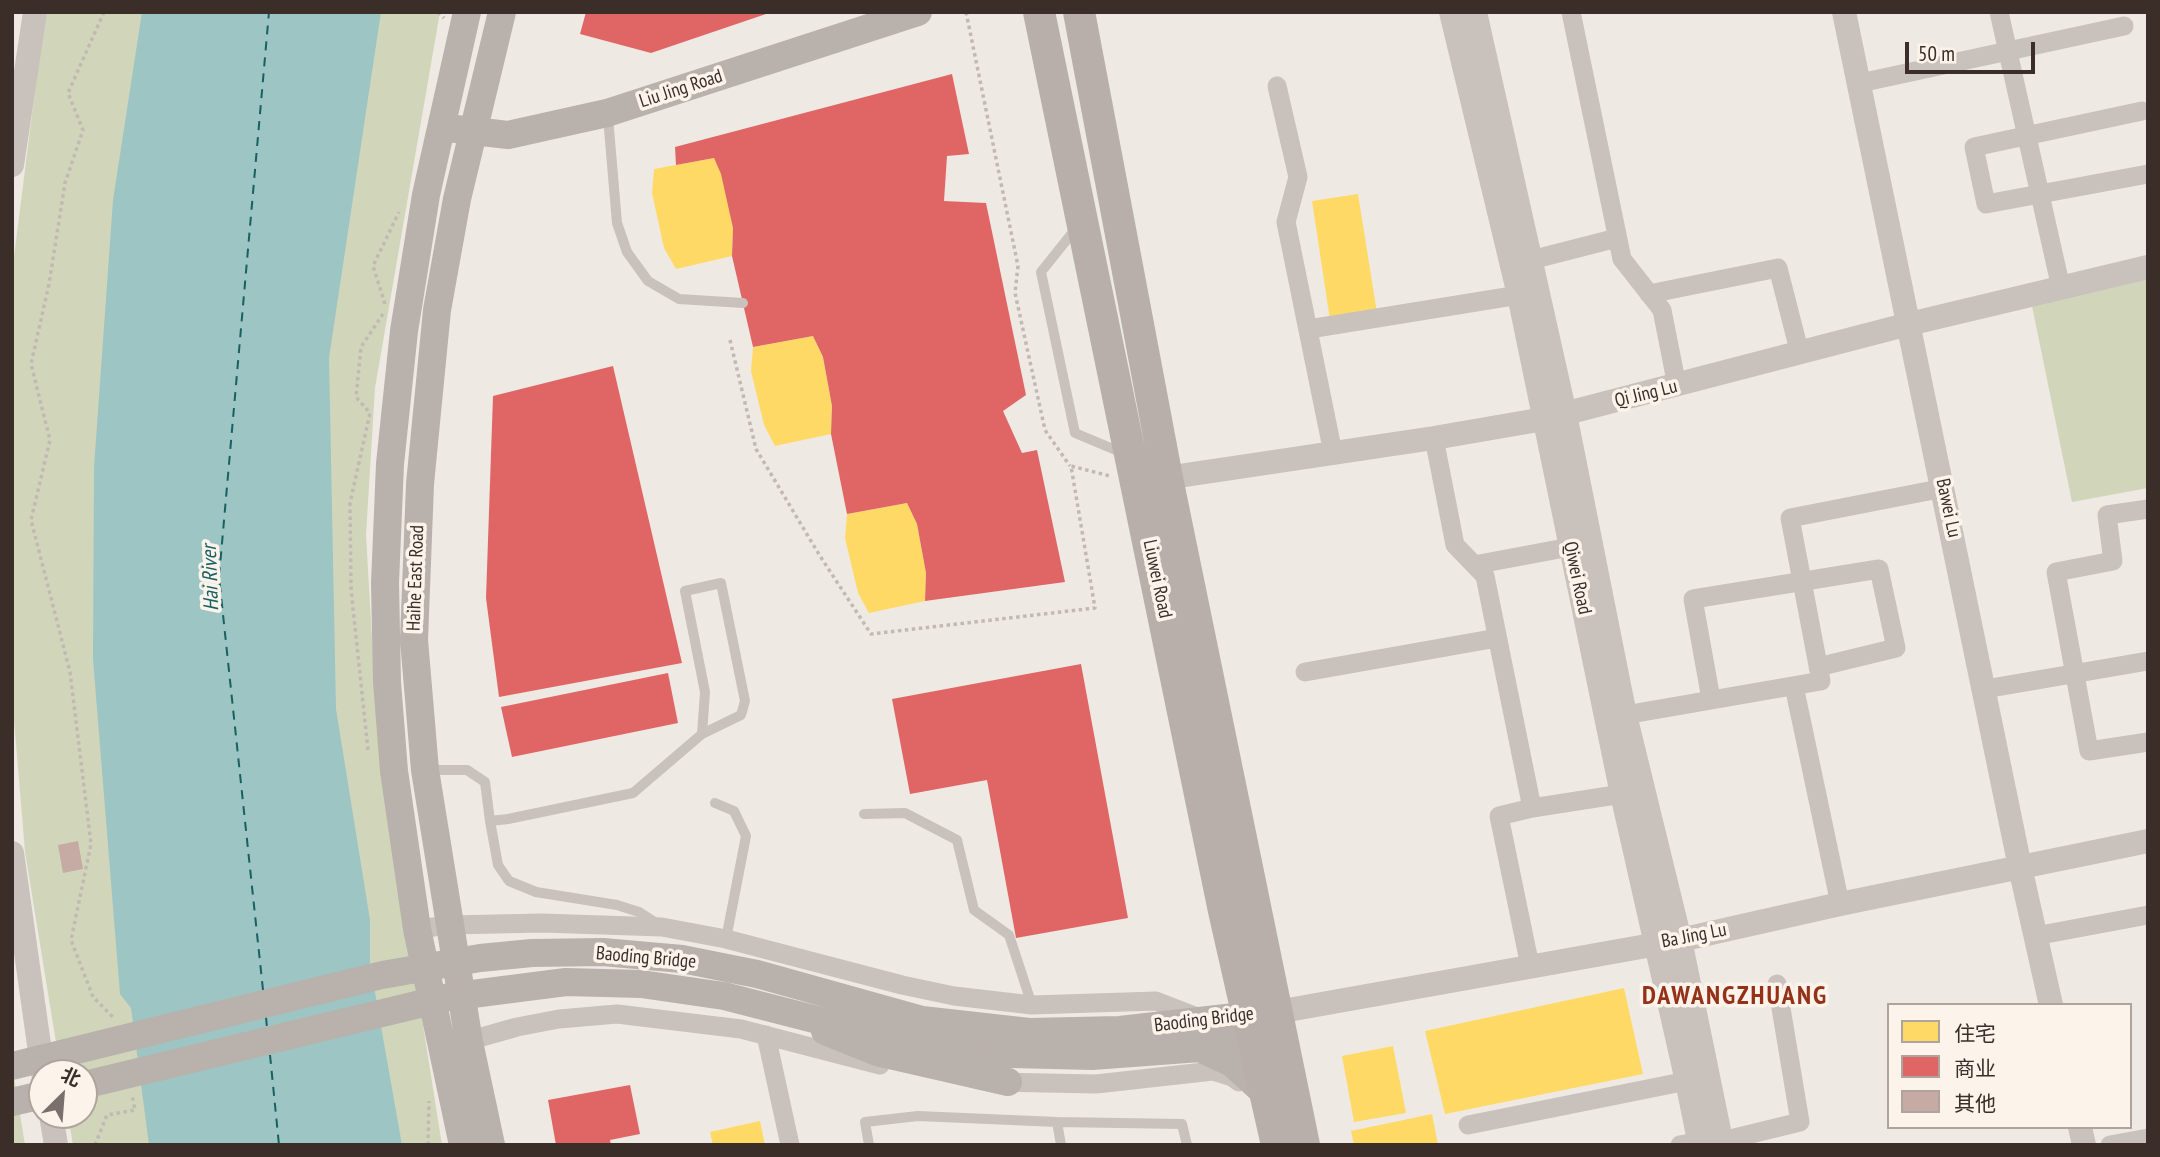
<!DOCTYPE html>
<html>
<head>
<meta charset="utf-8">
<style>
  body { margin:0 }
  #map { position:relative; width:2160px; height:1157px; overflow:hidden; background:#efe9e3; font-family:"PT Sans Narrow","Noto Sans SC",sans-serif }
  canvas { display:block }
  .frame { position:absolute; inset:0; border:14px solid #3b2e29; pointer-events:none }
  .legend { position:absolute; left:1887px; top:1003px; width:245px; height:126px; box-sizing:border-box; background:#fcf3eb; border:2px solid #afa49d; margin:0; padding:9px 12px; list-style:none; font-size:21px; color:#3b2e29 }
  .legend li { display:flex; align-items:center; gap:14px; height:35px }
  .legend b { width:35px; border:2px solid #afa49d }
  .north { position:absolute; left:28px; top:1059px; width:70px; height:70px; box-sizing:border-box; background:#fcf3eb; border:2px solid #afa49d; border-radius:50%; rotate:25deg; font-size:19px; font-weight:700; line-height:28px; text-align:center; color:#3b2e29 }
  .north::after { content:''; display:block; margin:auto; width:24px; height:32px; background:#7a6f6a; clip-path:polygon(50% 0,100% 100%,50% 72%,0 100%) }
  .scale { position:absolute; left:1905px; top:42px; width:130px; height:32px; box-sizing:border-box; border:4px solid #3b2e29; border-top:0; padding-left:9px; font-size:21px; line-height:24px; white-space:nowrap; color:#3b2e29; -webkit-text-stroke:5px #fcf3eb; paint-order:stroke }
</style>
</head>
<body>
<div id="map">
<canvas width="2160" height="1157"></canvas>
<div class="frame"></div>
<ul class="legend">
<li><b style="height:19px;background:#ffd966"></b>住宅</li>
<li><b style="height:19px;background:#e06666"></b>商业</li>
<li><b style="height:19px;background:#c5aba3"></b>其他</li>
</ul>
<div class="north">北</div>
<div class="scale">50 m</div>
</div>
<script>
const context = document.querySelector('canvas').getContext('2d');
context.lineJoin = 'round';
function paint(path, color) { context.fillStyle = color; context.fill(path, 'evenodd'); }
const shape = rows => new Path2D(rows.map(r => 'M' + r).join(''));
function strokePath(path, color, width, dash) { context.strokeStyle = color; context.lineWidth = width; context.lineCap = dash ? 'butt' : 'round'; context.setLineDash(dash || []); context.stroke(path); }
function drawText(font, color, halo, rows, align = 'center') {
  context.font = font + ' "PT Sans Narrow",sans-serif'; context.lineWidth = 7; context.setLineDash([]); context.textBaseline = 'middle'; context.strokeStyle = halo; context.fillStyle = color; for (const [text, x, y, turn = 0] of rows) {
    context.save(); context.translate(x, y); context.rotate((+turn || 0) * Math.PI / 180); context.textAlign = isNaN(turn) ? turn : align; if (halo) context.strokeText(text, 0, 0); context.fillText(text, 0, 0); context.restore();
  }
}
paint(shape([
  [45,12,440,12,375,388,366,535,378,741,442,1145,73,1145,68,1115,84,1115,84,1073,61,1073,25,852,12,696,12,272],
  [2148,279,2148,488,2072,502,2032,306],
  [12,1064,25,1145,12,1145]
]), '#d1d6bb');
paint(shape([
  [142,12,381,12,329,358,336,709,370,920,370,964,402,1145,149,1145,131,1008,120,994,93,659,94,467,113,200]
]), '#9cc5c4');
paint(shape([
  [714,158,724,179,733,228,732,256,676,269,664,248,652,193,654,169],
  [1358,194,1377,313,1330,320,1312,201],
  [813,336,823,357,832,406,831,434,775,446,764,425,751,371,753,347],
  [907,503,917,524,926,573,925,601,869,613,858,593,845,538,847,514],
  [1624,988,1643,1074,1445,1114,1425,1031],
  [1393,1046,1406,1113,1354,1122,1342,1056],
  [1432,1114,1438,1145,1354,1145,1351,1131],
  [760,1121,765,1145,713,1145,710,1132]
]), '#ffd966');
paint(shape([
  [586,12,769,12,769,13,651,53,580,34],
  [952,74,969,154,947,156,944,201,986,203,1026,395,1003,411,1022,453,1037,450,1065,582,925,601,926,573,917,524,907,503,847,514,831,434,832,406,823,357,813,336,753,347,732,256,733,228,721,174,714,158,676,165,675,147],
  [613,366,682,663,499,697,486,598,493,396],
  [1081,664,1128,918,1016,938,987,780,910,794,892,699],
  [668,673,678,723,512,757,501,707],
  [630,1085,640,1134,610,1140,611,1145,556,1145,548,1100]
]), '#e06666');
strokePath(shape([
  [263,990,219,577,269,12],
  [266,1017,267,1028],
  [270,1055,279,1145]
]), '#196062', 2, [9, 7]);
paint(shape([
  [78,841,83,869,63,873,58,845]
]), '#c5aba3');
strokePath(shape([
  [104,12,68,93,83,130,65,183,49,284,31,364,50,440,31,520,70,672,91,844,71,940,93,997,113,1017],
  [438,12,444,18],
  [966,12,1018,266,1015,293,1045,430,1070,466],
  [385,304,373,266,399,212],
  [730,340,756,449,820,556,871,634,1095,608,1071,466,1110,476],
  [368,750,351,589,350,503,370,413,356,397,361,347,383,314],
  [95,1145,107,1115,135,1110,132,1095],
  [428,1145,429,1101]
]), '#c2b9b3', 3.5, [3.5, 3.5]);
strokePath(shape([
  [608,117,617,223,627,252,648,281,679,299,743,303],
  [1077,227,1041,272,1075,433,1125,454],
  [429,770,467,770,485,782,490,821,508,819,633,793,702,734,741,715,745,701,721,583,685,591,705,692,702,734],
  [715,803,734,811,746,836,726,939],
  [864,814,905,813,957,840,974,910,1009,935,1032,1005],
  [490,821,498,865,509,881,536,892,617,905,639,912,656,923],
  [1057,1122,1061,1145],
  [869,1145,865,1122,918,1116,1057,1122,1182,1124,1187,1145]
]), '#c9c1bb', 10);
strokePath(shape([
  [1571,12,1622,259,1662,310,1677,386],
  [1999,12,2061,288],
  [1860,83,2124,26],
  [1277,86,1298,177,1286,222,1333,453],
  [2142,111,1974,147,1986,204,2148,174],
  [1531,260,1617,238],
  [1649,294,1778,268,1800,354],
  [1309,329,1519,295],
  [1434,438,1455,545,1485,576,1532,808,1622,794],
  [2148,509,2107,515,2113,561,2056,572,2089,751,2148,742],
  [1474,565,1570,547],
  [1305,672,1497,638],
  [1794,686,1840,904],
  [1985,689,2148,661],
  [1711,699,1693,599,1879,569,1896,648,1818,667],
  [1625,715,1821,681,1790,518,1944,488],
  [417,929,450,925,542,923,662,927,726,939,902,985,954,996,1032,1005,1156,1001,1200,1018],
  [2035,936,2148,915],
  [1530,966,1499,816,1532,808],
  [766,1035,790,1145],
  [457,1044,517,1027,559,1019,617,1014,741,1029,880,1065],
  [996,1082,1096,1084,1213,1071,1232,1077,1239,1082],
  [1468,1125,1687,1081],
  [1722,1141,1800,1122,1777,984],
  [1680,1145,1699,1142],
  [2110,1145,2148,1138]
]), '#c9c1bb', 19);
strokePath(shape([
  [1451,12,1519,295,1622,794,1687,1081,1700,1145],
  [1475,12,1565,414,1625,715,1680,940,1722,1145],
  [1844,12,2020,867,2051,1005],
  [12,165,35,12],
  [1152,480,1434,438,1544,419,1909,324,2148,267],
  [12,853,43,1073],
  [1277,1012,1680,940,1840,904,2148,841],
  [51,1115,56,1145],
  [2080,1127,2084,1145]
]), '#c9c1bb', 24);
strokePath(shape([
  [456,129,508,135,607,113,918,12],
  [825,1031,877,1052,1008,1082],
  [1029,1032,1120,1030,1270,1013],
  [1200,1048,1232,1063,1267,1095],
  [973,1053,1092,1056,1200,1048,1252,1039,1269,1025],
  [12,1102,42,1095],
  [463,1145,417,929,394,771,387,682,385,583,390,464,404,331,426,195,467,12],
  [491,1145,469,1042,425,770,414,640,420,484,437,310,457,199,502,12]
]), '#b9b1ab', 28);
strokePath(shape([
  [1039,12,1224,911,1277,1145],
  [1079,12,1167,478,1304,1145]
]), '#b8afaa', 32);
strokePath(shape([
  [12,1066,382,975,480,958,532,953,603,952,682,959,757,974,922,1020,1029,1032],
  [84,1085,449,997,566,982,641,984,724,996,907,1043,973,1053]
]), '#b9b1ab', 28);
drawText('19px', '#3b2e29', '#fcf3eb', [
  ["Liu Jing Road",681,89,-18],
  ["Qi Jing Lu",1646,394,-14],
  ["Bawei Lu",1948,508,78],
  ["Haihe East Road",416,578,-88],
  ["Qiwei Road",1577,578,78],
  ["Liuwei Road",1157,579,78],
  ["Ba Jing Lu",1694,936,-11],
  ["Baoding Bridge",646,958,5],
  ["Baoding Bridge",1204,1020,-7]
]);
drawText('italic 21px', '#196062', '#fcf3eb', [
  ["Hai River",211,578,-92]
]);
context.letterSpacing = '2px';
drawText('bold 26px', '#943118', '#fcf3eb', [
  ["DAWANGZHUANG",1735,997]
]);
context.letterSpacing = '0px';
</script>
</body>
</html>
